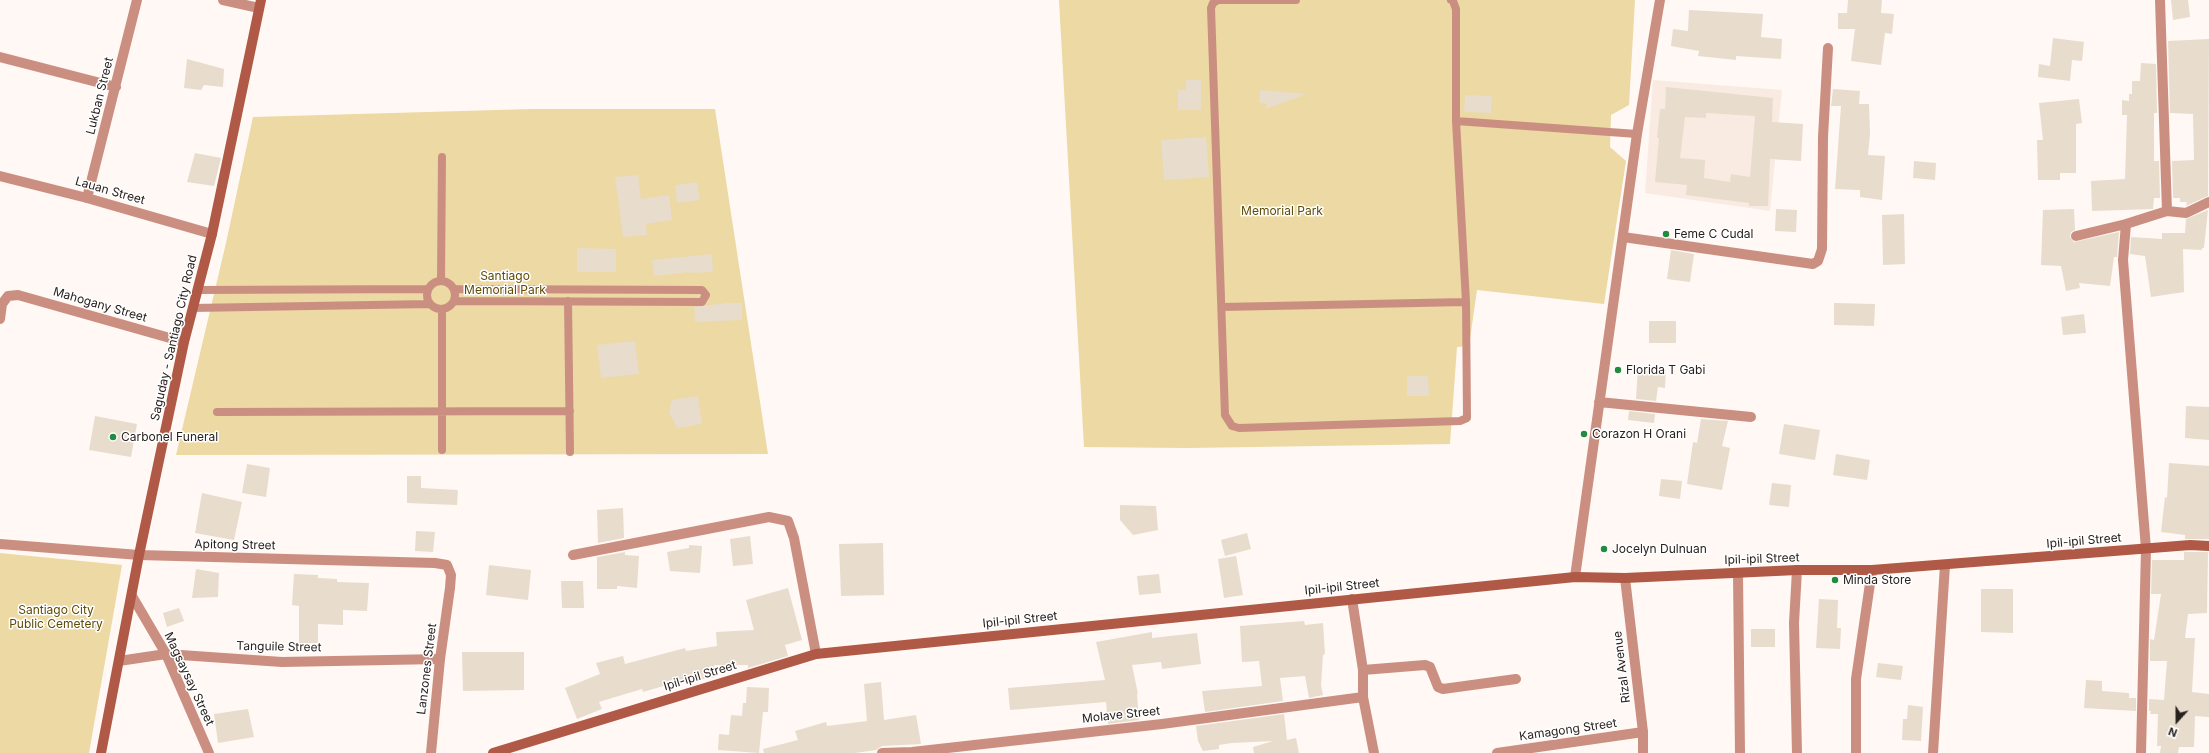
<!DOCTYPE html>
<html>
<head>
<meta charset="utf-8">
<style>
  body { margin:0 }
  #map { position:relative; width:2209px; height:753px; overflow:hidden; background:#fff8f4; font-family:Inter,sans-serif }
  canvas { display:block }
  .north { position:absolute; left:2157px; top:701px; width:40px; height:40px; -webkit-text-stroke:3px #fff; paint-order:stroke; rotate:201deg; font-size:11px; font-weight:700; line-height:16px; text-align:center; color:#28211e }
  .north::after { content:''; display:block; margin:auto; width:14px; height:18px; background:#28211e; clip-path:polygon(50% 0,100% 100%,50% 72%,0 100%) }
</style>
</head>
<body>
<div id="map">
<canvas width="2209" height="753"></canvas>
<div class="north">N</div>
</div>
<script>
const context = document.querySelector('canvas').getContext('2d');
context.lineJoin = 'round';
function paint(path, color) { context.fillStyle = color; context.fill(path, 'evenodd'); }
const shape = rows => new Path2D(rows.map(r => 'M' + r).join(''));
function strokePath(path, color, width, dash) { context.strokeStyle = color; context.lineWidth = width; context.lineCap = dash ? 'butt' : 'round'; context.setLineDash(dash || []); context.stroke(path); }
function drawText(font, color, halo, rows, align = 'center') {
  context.font = font + ' Inter,sans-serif'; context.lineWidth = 3; context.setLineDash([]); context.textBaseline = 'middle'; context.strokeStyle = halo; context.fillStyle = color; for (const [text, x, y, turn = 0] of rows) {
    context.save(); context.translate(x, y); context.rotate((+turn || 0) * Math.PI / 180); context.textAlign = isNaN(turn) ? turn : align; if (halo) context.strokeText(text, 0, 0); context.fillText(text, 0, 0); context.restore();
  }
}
paint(shape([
  [1653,80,1782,90,1770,211,1645,193]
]), '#faebe2');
paint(shape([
  [1059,0,1635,0,1629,105,1611,115,1610,147,1626,161,1604,304,1477,290,1469,346,1457,347,1450,444,1188,448,1084,447],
  [532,109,715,109,768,454,176,455,226,243,253,117],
  [0,553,122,565,89,753,0,753]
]), '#ecd9a3');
paint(shape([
  [1848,0,1882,0,1881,13,1894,14,1892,34,1885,33,1881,65,1851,61,1855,29,1838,29,1838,13,1847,13],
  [2171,0,2188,0,2190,17,2173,20],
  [1689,10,1763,14,1761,37,1782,39,1781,59,1736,56,1736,60,1698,56,1699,51,1671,46,1673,29,1688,31],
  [2053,38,2084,42,2082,61,2072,60,2070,81,2038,77,2039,64,2050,66],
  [2209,39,2208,196,2186,206,2187,202,2180,202,2180,198,2173,198,2172,161,2194,160,2193,114,2170,113,2168,41],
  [187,59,224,69,223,87,204,85,201,90,184,88],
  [2141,63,2156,64,2157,113,2154,113,2154,161,2159,161,2160,198,2154,198,2153,209,2092,211,2091,181,2125,179,2127,115,2122,115,2122,100,2129,101,2129,94,2132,94,2132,81,2140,81],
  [1186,80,1201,80,1201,110,1178,110,1178,90,1186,90],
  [1666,87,1773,98,1772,122,1803,124,1801,161,1770,159,1768,206,1749,206,1749,203,1686,195,1687,185,1655,182,1659,138,1657,138,1660,109,1665,109],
  [1706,113,1755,116,1750,177,1731,174,1730,182,1704,178,1705,160,1680,158,1685,117,1706,118],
  [1833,89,1860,91,1859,104,1869,104,1870,134,1868,155,1885,156,1882,200,1860,197,1860,190,1835,189,1841,106,1831,106],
  [1260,90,1307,94,1266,109,1267,104,1259,103],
  [1465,95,1492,96,1491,113,1464,112],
  [2079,99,2082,123,2076,124,2076,173,2060,173,2060,180,2038,180,2037,140,2043,140,2039,103],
  [1206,137,1209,177,1164,180,1161,140],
  [195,153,221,158,214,186,187,182],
  [1914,161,1936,163,1935,180,1913,178],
  [638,175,641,199,669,195,672,220,646,224,647,235,623,237,615,177],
  [697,182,700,200,677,203,675,185],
  [1776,209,1797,210,1796,232,1775,231],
  [2074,209,2075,230,2071,232,2070,237,2074,242,2119,232,2117,257,2114,257,2110,286,2079,283,2080,288,2066,291,2061,266,2041,265,2043,210],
  [2208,210,2204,248,2202,248,2202,250,2183,249,2184,292,2151,297,2145,256,2130,254,2131,237,2162,239,2162,233,2185,233,2186,219],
  [1904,214,1905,264,1883,265,1882,215],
  [577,248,616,249,616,272,577,272],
  [1671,250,1694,254,1690,282,1667,279],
  [712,254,713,272,690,273,689,272,654,276,652,260],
  [727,303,742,303,742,320,695,322,694,307],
  [1834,303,1875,304,1874,326,1834,325],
  [2084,314,2086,333,2063,335,2061,317],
  [1649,321,1676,321,1676,343,1649,343],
  [635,341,639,374,601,378,597,345],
  [1638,367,1666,369,1665,388,1658,387,1656,401,1636,399],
  [1407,376,1428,376,1429,396,1407,396],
  [698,396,702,424,677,428,669,412,672,400],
  [2186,406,2209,407,2209,440,2185,438],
  [1629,411,1655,414,1654,423,1628,420],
  [95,416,137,424,131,457,89,450],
  [1701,419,1728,421,1722,446,1730,448,1722,490,1687,484,1693,442,1697,443],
  [1784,424,1820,430,1815,460,1779,454],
  [1836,454,1870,460,1867,480,1833,475],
  [2169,463,2209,466,2209,539,2185,539,2185,535,2161,532,2165,497,2167,498],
  [247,464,270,468,266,497,242,493],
  [407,476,421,476,421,488,458,490,457,505,407,503],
  [1661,479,1682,481,1680,499,1659,496],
  [1772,483,1791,485,1789,507,1769,505],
  [202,493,242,502,234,540,195,533],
  [1120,505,1156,506,1158,530,1133,535,1120,520],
  [623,508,624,538,598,543,597,510],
  [416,531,435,532,433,552,415,551],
  [1247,533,1251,549,1225,556,1221,540],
  [750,536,753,564,733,566,730,539],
  [883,543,884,595,841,596,839,544],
  [689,545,702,546,700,573,670,571,667,552,689,548],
  [625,552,625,555,639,556,637,588,617,586,617,589,597,589,597,557],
  [2184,552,2208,552,2207,613,2188,614,2185,638,2195,638,2192,692,2209,694,2209,717,2195,716,2194,747,2179,747,2178,753,2160,753,2161,746,2157,746,2158,714,2150,714,2151,711,2149,711,2149,699,2164,700,2167,661,2150,661,2150,639,2154,640,2161,594,2151,594,2152,560,2184,560],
  [1236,556,1243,595,1224,598,1218,559],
  [489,565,531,570,528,600,486,595],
  [196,569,219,573,218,597,192,598],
  [294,574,318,575,318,578,337,579,337,582,369,583,367,611,343,610,343,625,318,624,318,643,299,643,299,606,292,605],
  [1159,574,1161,593,1139,595,1137,576],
  [561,581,583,581,584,608,562,608],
  [788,588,802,640,785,645,788,656,748,668,748,665,714,665,716,677,667,685,643,692,642,689,599,702,602,709,577,719,565,688,600,674,596,663,623,656,625,664,685,648,686,651,717,646,716,632,754,630,746,600],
  [1981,589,2013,589,2013,633,1981,632],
  [1819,599,1838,600,1837,628,1841,628,1840,649,1816,648],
  [179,608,184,621,167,627,163,613],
  [1304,621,1305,625,1323,623,1325,654,1323,655,1321,685,1323,695,1309,698,1305,676,1280,678,1283,701,1205,712,1202,691,1262,686,1259,661,1242,662,1240,626],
  [1751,629,1775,629,1775,647,1751,647],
  [1152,632,1152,638,1197,633,1201,664,1162,669,1161,662,1132,665,1138,694,1137,694,1139,720,1108,724,1106,702,1010,710,1008,688,1105,680,1096,642],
  [462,652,524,652,524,690,463,691],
  [1878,663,1903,666,1901,680,1876,677],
  [2086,680,2102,681,2102,691,2129,693,2129,698,2136,698,2136,711,2084,708],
  [881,682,884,720,916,715,921,744,882,746,876,750,855,753,764,753,763,749,798,740,795,731,826,722,827,726,867,721,864,684],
  [747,687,769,688,768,712,763,712,759,753,718,750,719,734,729,735,731,715,742,716,743,703,746,703],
  [1908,705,1923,707,1921,741,1902,740,1903,719,1907,719],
  [248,709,254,737,218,743,214,714],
  [1284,714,1287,740,1296,738,1299,753,1254,753,1253,747,1273,741,1232,743,1219,745,1219,749,1203,751,1198,741,1196,726]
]), '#e8dccd');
strokePath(shape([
  [1296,0,1218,0,1213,3,1211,8,1225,415,1232,426,1239,428,1460,421,1467,418,1466,302,1456,121,1456,9,1453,1,1451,0],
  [1456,121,1637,134],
  '427 295a14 14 0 1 1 28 0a14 14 0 1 1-28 0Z',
  [441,281,442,157],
  [455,289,702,290,706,295,702,302,455,301],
  [198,290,428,289],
  [568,301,570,452],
  [1222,307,1466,302],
  [192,308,430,304],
  [442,310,442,450],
  [217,412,570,411]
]), '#cb8f81', 8);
strokePath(shape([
  [223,0,259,8],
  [2160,0,2167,211],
  [0,57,116,87],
  [87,198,137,0],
  [2076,236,2126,224],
  [1623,237,1813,264,1818,261,1822,249,1823,137,1828,48],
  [0,319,2,304,8,296,18,295,184,342],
  [1599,402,1751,417],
  [573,555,769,517,788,521,794,538,816,654],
  [1738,573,1740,753],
  [1575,577,1637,134,1660,0],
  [119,661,166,654,282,662,440,659],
  [1363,670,1425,665,1430,667,1438,687,1443,689,1516,679],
  [1497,753,1643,732],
  [1797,753,1794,623,1797,570],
  [1856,753,1856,679,1872,570],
  [1933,753,1945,565],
  [2141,753,2146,549,2123,260,2126,224,2167,211,2186,213,2209,202]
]), '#cb8f81', 10);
strokePath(shape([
  [0,176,87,198,212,234],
  [0,544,139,555,435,563,447,565,451,575,450,588,440,659,431,753],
  [1625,578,1643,732,1643,753],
  [132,596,166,654,209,753],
  [1352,599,1363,670,1363,697,1374,753],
  [882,753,912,752,1162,724,1363,697]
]), '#cb8f81', 10);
strokePath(shape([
  [101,753,139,555,184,342,212,234,261,0],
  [493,753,816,654,1575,577,1625,578,1797,570,1872,570,2190,545,2209,546]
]), '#af5946', 10);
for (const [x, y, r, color] of [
  [1666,234,4,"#248a3f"],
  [1618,370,4,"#248a3f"],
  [1584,434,4,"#248a3f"],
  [113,437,4,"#248a3f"],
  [1604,549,4,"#248a3f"],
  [1835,580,4,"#248a3f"]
]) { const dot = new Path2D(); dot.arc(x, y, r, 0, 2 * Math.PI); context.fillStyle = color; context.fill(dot); strokePath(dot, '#fff', 1.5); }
drawText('12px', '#28211e', '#fff', [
  ["Lukban Street",100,96,-76],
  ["Lauan Street",110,191,16],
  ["Mahogany Street",100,305,16],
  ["Saguday - Santiago City Road",174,338,-77],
  ["Ipil-ipil Street",2084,541,-5],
  ["Apitong Street",235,545,1],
  ["Ipil-ipil Street",1762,559,-2],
  ["Ipil-ipil Street",1342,587,-6],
  ["Ipil-ipil Street",1020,620,-6],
  ["Tanguile Street",279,647,1],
  ["Rizal Avenue",1622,667,-97],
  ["Lanzones Street",427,669,-83],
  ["Ipil-ipil Street",700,676,-17],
  ["Magsaysay Street",189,679,65],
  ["Molave Street",1121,715,-6],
  ["Kamagong Street",1568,730,-8]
]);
drawText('12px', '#5f4b04', '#fff', [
  ["Memorial Park",1282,211],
  ["Santiago",505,276],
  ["Memorial Park",505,290],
  ["Santiago City",56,610],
  ["Public Cemetery",56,624]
]);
drawText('12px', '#28211e', '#fff', [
  ["Feme C Cudal",1674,234],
  ["Florida T Gabi",1626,370],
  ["Corazon H Orani",1592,434],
  ["Carbonel Funeral",121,437],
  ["Jocelyn Dulnuan",1612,549],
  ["Minda Store",1843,580]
], 'left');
</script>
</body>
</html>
